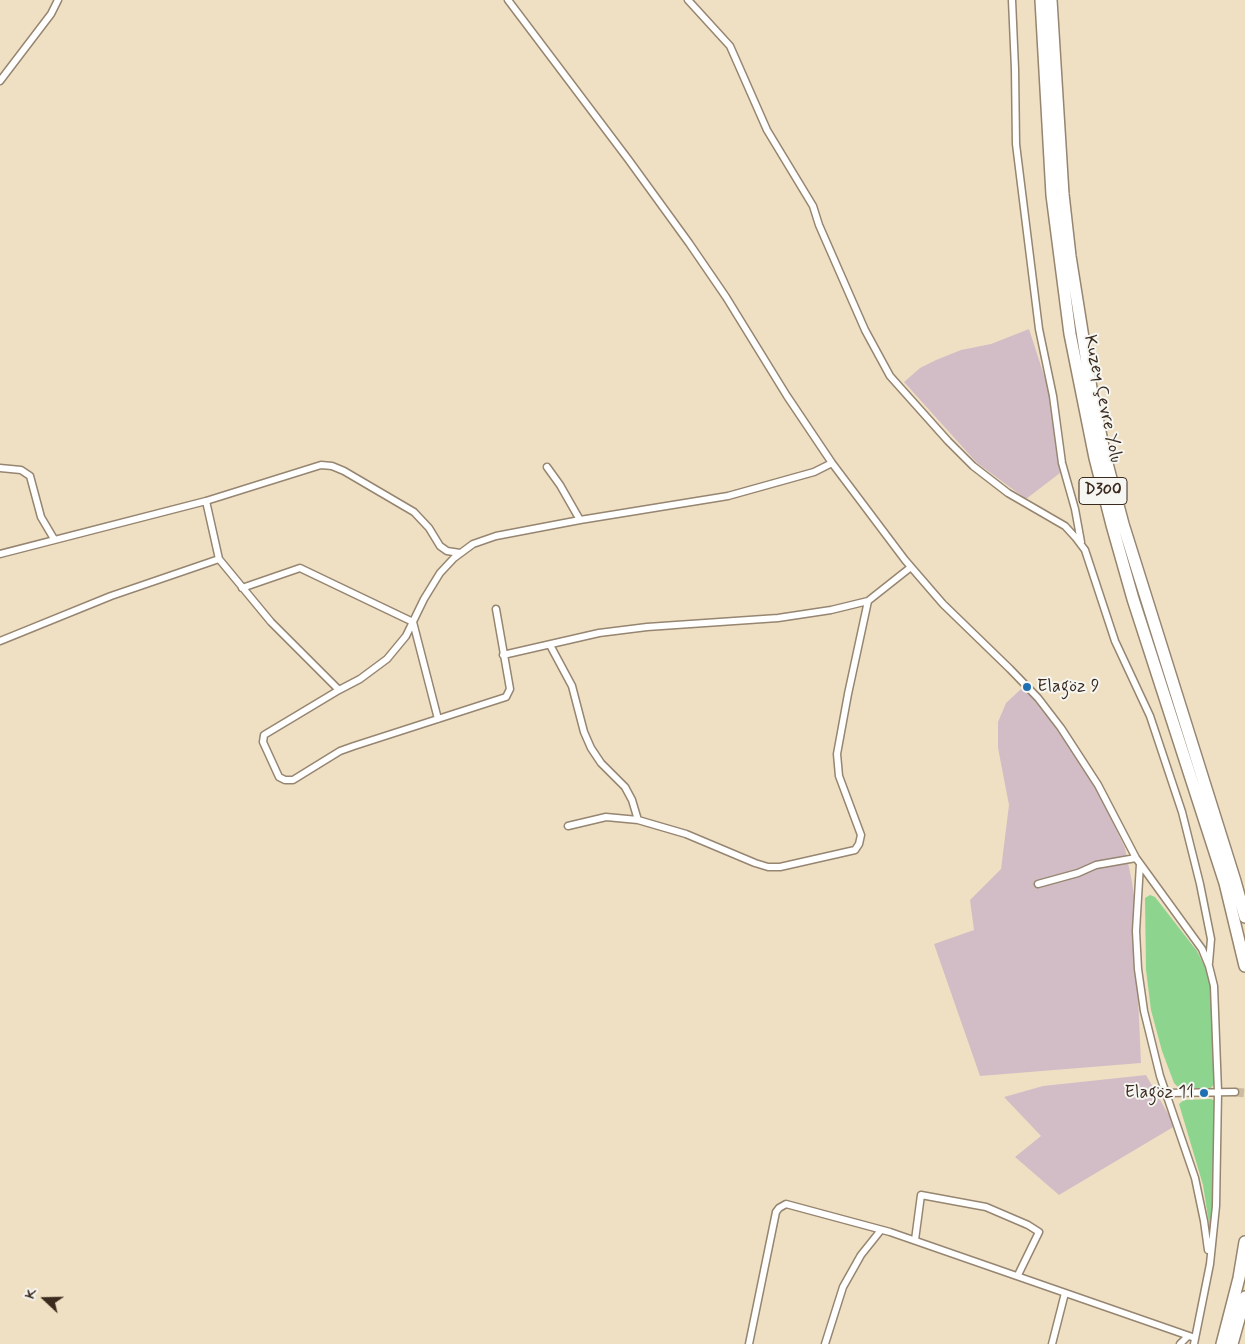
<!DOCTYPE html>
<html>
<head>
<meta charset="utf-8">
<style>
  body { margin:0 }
  #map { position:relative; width:1245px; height:1344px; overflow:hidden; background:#f0e0c3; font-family:Mynerve,sans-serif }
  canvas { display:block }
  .north { position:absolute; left:20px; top:1274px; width:50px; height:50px; -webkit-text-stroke:4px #f6f6f2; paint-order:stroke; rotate:291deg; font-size:14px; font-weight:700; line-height:20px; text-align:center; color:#3b2a1e }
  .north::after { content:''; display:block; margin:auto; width:18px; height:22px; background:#3b2a1e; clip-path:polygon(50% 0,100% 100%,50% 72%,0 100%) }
</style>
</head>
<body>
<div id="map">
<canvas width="1245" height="1344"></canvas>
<div class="north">K</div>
</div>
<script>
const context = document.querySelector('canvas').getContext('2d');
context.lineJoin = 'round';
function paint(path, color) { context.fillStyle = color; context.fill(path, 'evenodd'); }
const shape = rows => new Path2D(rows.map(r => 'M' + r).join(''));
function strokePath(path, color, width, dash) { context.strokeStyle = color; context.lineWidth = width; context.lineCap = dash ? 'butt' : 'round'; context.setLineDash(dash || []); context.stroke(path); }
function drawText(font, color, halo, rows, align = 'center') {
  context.font = font + ' Mynerve,sans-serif'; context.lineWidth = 4; context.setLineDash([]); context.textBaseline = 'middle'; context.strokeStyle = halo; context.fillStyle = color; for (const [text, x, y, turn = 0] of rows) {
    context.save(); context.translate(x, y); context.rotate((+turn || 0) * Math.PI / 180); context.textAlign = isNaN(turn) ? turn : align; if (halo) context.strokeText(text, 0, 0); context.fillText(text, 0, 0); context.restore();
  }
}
paint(shape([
  [1029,329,1052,400,1060,473,1026,499,977,463,904,382,920,368,936,360,961,350,991,344],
  [1021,689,1029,694,1051,721,1090,777,1099,793,1125,848,1132,882,1136,910,1136,952,1141,1063,980,1076,934,944,974,930,970,900,1001,869,1009,805,998,748,998,722,1006,703],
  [1146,1075,1175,1126,1059,1195,1015,1157,1041,1136,1004,1097,1043,1086]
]), '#d2bdc6');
paint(shape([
  [1150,895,1155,897,1197,951,1208,973,1213,998,1214,1084,1211,1088,1181,1088,1177,1086,1174,1083,1162,1051,1151,1010,1146,970,1145,898],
  [1211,1099,1215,1101,1215,1204,1211,1236,1203,1185,1179,1104,1184,1100]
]), '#8dd48e');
strokePath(shape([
  [1235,1092,1245,1093]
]), '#ccbca2', 9, [9, 4.5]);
const street = shape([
  [508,0,628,159,689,243,726,297,787,396,832,463,905,560,943,604,1010,669,1038,698,1061,728,1098,785,1136,858,1202,949,1209,966,1214,986,1218,1092,1216,1206,1210,1264,1194,1344],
  [688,0,730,46,767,130,813,206,819,225,865,330,890,376,948,441,973,466,1008,493,1065,526,1076,538,1085,550,1115,641,1150,716,1182,812,1200,884,1211,939,1209,963],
  [1012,0,1015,69,1016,144,1039,329,1053,396,1062,463,1075,509,1081,542],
  [0,81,51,14,58,0],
  [547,467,560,485,580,520],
  [0,468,21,470,30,476,41,517,54,539],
  [206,501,219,559],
  [0,554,206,501,321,465,332,466,344,471,414,512,429,528,440,546,447,551,460,553],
  [242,588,300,568,413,622,438,719],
  [496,609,510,689,506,697,354,746,340,751,293,780,285,780,279,777,263,742,264,735,339,690,360,679,387,659,406,636,424,599,440,573,454,558,473,544,496,536,580,520,728,496,814,472,832,463],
  [0,641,111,596,219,559,271,622,339,690],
  [550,645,572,686,584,732,591,748,601,763,625,787,632,800,638,820],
  [503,655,599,633,647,627,778,618,831,610,868,601,911,567],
  [568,826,606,817,638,820,686,834,755,863,768,867,780,867,855,850,859,844,861,835,839,776,837,754,848,694,868,601],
  [1140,864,1136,931,1138,969,1144,1011,1160,1076,1195,1178,1204,1221,1208,1250],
  [1038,884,1078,873,1096,865,1136,858],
  [1166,1093,1235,1092],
  [915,1240,921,1195,986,1207,1028,1225,1039,1232,1018,1275],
  [749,1344,776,1212,779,1208,786,1204,890,1232,1195,1338],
  [825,1344,843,1287,861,1255,881,1230],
  [1052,1344,1065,1293],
  [1180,1344,1188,1336]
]);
const highway = shape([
  [1041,0,1052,195,1070,334,1095,458,1112,525,1133,599,1225,883,1245,966],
  [1051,0,1063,194,1070,256,1091,388,1105,456,1123,524,1235,881,1245,917],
  [1222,1344,1239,1278,1245,1242],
  [1232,1344,1245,1297]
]);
strokePath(street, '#968570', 9);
strokePath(highway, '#968570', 14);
strokePath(street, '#fff', 6);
strokePath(highway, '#fff', 11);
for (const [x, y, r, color] of [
  [1027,687,5,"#1f6fb2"],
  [1204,1093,5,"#1f6fb2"]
]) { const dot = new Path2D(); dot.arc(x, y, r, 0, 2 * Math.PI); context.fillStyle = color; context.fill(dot); strokePath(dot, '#f6f6f2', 2); }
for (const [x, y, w] of [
  [1103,491,48]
]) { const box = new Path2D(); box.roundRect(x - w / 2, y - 13.5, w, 27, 4); context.fillStyle = '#f6f6f2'; context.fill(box); strokePath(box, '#3b2a1e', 1); }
drawText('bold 16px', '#3b2a1e', null, [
  ["D300",1103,491]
]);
drawText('18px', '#3b2a1e', '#f6f6f2', [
  ["Kuzey Çevre Yolu",1102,399,78]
]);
drawText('18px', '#3b2a1e', '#f6f6f2', [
  ["Elagöz 9",1037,687],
  ["Elagöz 11",1194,1093,"right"]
], 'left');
</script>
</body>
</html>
